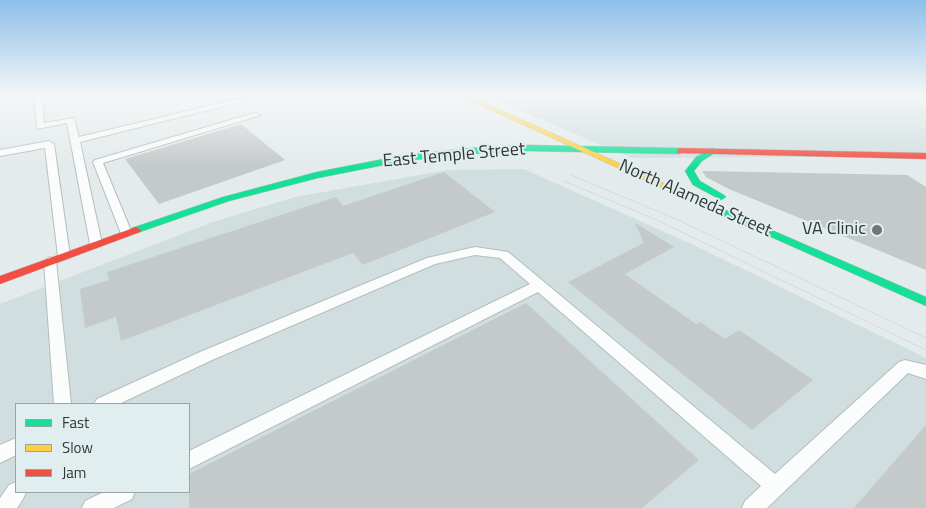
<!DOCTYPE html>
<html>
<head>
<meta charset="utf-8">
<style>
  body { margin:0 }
  #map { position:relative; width:926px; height:508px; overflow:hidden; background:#e4ebec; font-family:"Titillium Web",sans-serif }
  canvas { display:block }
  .legend { position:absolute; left:15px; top:403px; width:175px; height:90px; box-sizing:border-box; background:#e1eeef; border:1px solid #9ba4a5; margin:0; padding:6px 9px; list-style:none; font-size:15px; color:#323637 }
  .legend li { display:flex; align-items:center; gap:10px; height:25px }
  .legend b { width:25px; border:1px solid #9ba4a5 }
</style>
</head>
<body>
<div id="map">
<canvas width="926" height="508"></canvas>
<ul class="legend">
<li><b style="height:6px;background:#16e098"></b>Fast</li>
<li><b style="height:6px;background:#ffcf43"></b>Slow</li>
<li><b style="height:6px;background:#f24e42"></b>Jam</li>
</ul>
</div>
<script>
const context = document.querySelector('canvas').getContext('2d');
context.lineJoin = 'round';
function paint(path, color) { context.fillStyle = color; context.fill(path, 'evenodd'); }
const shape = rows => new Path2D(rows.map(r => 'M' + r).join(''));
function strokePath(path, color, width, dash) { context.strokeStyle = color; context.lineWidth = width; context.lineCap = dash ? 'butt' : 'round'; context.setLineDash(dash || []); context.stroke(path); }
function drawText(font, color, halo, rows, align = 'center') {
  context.font = font + ' "Titillium Web",sans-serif'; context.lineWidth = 4; context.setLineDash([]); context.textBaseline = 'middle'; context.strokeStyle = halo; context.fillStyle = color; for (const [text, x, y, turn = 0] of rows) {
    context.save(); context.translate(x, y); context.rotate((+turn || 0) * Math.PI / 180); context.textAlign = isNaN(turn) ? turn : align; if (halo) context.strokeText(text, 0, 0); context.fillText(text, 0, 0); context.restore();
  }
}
paint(shape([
  [485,96,926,96,926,156,632,158],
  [524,169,700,248,926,358,926,508,0,508,0,304,213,222,295,197,448,170],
  [16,404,189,404,189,492,16,492]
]), '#d0dee0');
paint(shape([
  [241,124,285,160,159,204,125,159],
  [702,171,907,175,926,187,926,270,729,189,706,177],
  [444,172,495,212,363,265,353,253,121,341,116,317,85,328,80,289,109,280,107,272,336,197,343,206],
  [635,223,674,247,625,274,696,324,700,322,725,339,739,330,813,380,752,430,568,282,644,243],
  [526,303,699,460,642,508,189,508,189,474],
  [926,425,926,508,854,508]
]), '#c4c9ca');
const lane = shape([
  [0,96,7,96,0,99,0,96],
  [34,96,42,96,44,123,74,118,79,137,250,96,264,96,80,142,102,244,96,248,90,244,67,123,37,129,34,96],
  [254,113,261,115,103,163,132,233,126,237,122,236,93,162,95,160,254,113],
  [49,141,54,144,70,256,64,260,58,256,45,148,0,156,0,150,49,141],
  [475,247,508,252,775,474,899,362,905,360,926,365,926,379,908,373,767,508,742,508,745,501,761,486,538,292,189,469,189,451,530,284,500,258,475,255,435,264,212,360,119,404,94,404,97,399,200,352,427,258,475,247],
  [50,257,56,261,71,404,54,404,44,261,50,257],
  [16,438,16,455,0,463,0,445,16,438],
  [16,482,16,492,26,492,23,499,17,508,0,508,0,498,9,485,16,482],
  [104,492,135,492,132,499,114,508,82,508,85,501,104,492]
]);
const fast = shape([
  [529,145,680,148,684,151,680,154,529,151,472,154,404,161,318,178,229,201,140,232,136,233,131,230,132,228,223,197,317,172,404,155,472,148,529,145],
  [712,148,715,149,715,153,702,161,694,171,700,181,724,195,726,197,721,200,693,185,685,171,696,157,712,148],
  [721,208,926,297,926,306,717,213,716,211,717,209,721,208]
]);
const slow = shape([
  [460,96,469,96,726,211,721,214,717,213,460,96]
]);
const jam = shape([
  [680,148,926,153,926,159,677,153,677,149,680,148],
  [136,227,141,230,140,232,0,284,0,276,136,227]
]);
strokePath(lane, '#b7bcbd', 2);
strokePath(fast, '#b7bcbd', 1);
strokePath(slow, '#b7bcbd', 1);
strokePath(jam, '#b7bcbd', 1);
paint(lane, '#fbfcfc');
paint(fast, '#16e098');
paint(slow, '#ffcf43');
paint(jam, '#f24e42');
strokePath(shape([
  [571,175,676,219,926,338],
  [564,181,659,221,926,350]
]), '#d6d9d9', 1);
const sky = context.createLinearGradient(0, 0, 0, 167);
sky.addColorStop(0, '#8ebfea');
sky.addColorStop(0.57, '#f3f6f6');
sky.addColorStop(1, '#f3f6f600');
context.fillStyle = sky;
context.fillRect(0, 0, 926, 167);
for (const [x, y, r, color] of [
  [877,230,6,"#707576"]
]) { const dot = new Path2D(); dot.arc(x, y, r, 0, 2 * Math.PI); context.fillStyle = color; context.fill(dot); strokePath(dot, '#e1eeef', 2); }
drawText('18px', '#323637', '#e1eeef', [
  ["East Temple Street",454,156,-5],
  ["North Alameda Street",695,199,24]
]);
drawText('18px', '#323637', '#e1eeef', [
  ["VA Clinic",866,230]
], 'right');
</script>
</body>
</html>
